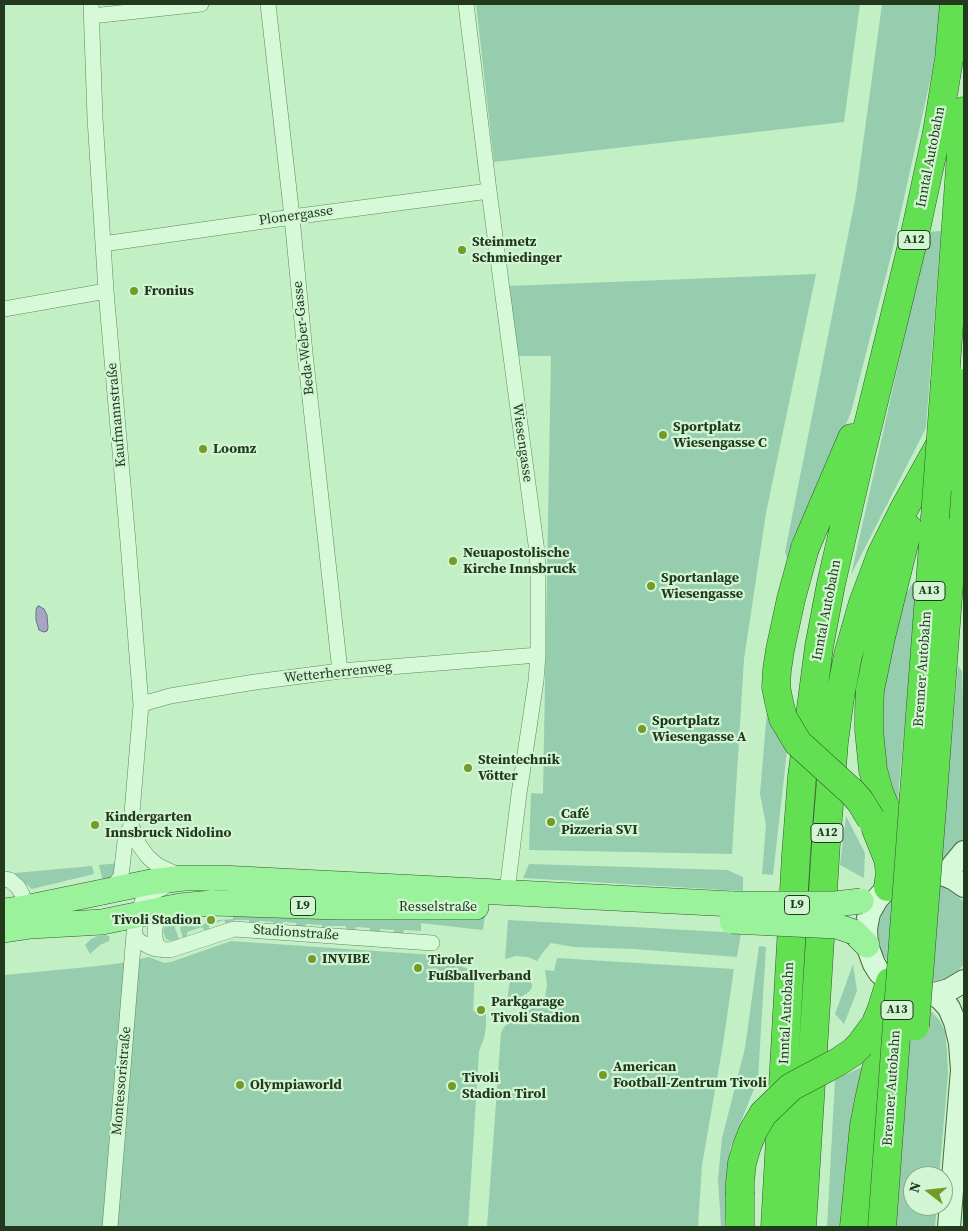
<!DOCTYPE html>
<html>
<head>
<meta charset="utf-8">
<style>
  body { margin:0 }
  #map { position:relative; width:968px; height:1231px; overflow:hidden; background:#c3efc4; font-family:"Source Serif 4",serif }
  canvas { display:block }
  .frame { position:absolute; inset:0; border:5px solid #23391e; pointer-events:none }
  .north { position:absolute; left:903px; top:1166px; width:50px; height:50px; box-sizing:border-box; background:#d2f6d4; border:1px solid #8caa8b; border-radius:50%; rotate:286deg; font-size:14px; font-weight:700; line-height:20px; text-align:center; color:#23391e }
  .north::after { content:''; display:block; margin:auto; width:18px; height:22px; background:#759a28; clip-path:polygon(50% 0,100% 100%,50% 72%,0 100%) }
</style>
</head>
<body>
<div id="map">
<canvas width="968" height="1231"></canvas>
<div class="frame"></div>
<div class="north">N</div>
</div>
<script>
const context = document.querySelector('canvas').getContext('2d');
context.lineJoin = 'round';
function paint(path, color) { context.fillStyle = color; context.fill(path, 'evenodd'); }
const shape = rows => new Path2D(rows.map(r => 'M' + r).join(''));
function strokePath(path, color, width, dash) { context.strokeStyle = color; context.lineWidth = width; context.lineCap = dash ? 'butt' : 'round'; context.setLineDash(dash || []); context.stroke(path); }
function drawText(font, color, halo, rows, align = 'center') {
  context.font = font + ' "Source Serif 4",serif'; context.lineWidth = 4.5; context.setLineDash([]); context.textBaseline = 'middle'; context.strokeStyle = halo; context.fillStyle = color; for (const [text, x, y, turn = 0] of rows) {
    context.save(); context.translate(x, y); context.rotate((+turn || 0) * Math.PI / 180); context.textAlign = isNaN(turn) ? turn : align; if (halo) context.strokeText(text, 0, 0); context.fillText(text, 0, 0); context.restore();
  }
}
paint(shape([
  [476,4,860,4,844,122,494,162],
  [882,4,943,4,932,72,892,252,851,412,789,564,785,552,856,195],
  [941,231,926,428,851,575,928,232],
  [816,274,766,513,744,659,732,854,529,850,531,793,543,794,551,356,518,356,508,286],
  [918,580,899,786,898,807,891,786,886,764,882,717,883,693,902,604,906,594,911,586],
  [958,666,962,671,964,732,964,835,961,845,941,862],
  [767,710,787,751,773,875,762,874,766,825,760,794],
  [846,816,865,853,864,878,840,865],
  [118,863,115,871,111,877,103,882,99,865],
  [529,864,727,870,743,877,743,891,523,878],
  [92,866,94,874,32,889,14,874,15,873],
  [932,884,944,887,955,893,964,902,964,964,958,971,947,978,935,981,922,982,889,964,882,953,879,941,878,928,881,916,887,905,896,895],
  [233,914,469,915,485,916,483,929,482,930,421,923,421,931,404,930,403,935,394,933,394,930,380,929,379,933,370,932,370,928,356,927,355,930,346,930,346,926,332,926,332,929,322,928,322,925,306,924,306,927,297,927,296,923,283,922,283,925,273,925,273,922,259,921,258,924,249,924,249,920,234,920,233,923,226,924,224,920,209,925,209,929,204,930,202,927,187,932,187,936,183,938,180,928,182,924,185,922,192,921,193,925,205,924,205,921,233,919],
  [174,918,180,918,180,920,177,923,175,928,179,939,171,941,166,939,163,931,165,926],
  [508,920,741,933,737,957,634,949,574,947,551,943,544,951,537,961,528,957,516,956,505,959],
  [106,935,110,937,109,941,100,945,90,954,85,945,91,939,97,936],
  [231,941,434,955,434,957,475,971,473,1011,486,1014,486,1027,484,1038,479,1051,468,1227,4,1227,4,975,98,966,121,963,149,957,164,963,171,962],
  [759,946,766,947,758,1079,730,1149,725,1227,721,1227,718,1179,722,1138,745,1048],
  [557,958,734,969,723,1044,702,1165,698,1227,487,1227,501,1033,504,1027,512,1019,540,1004,545,997,547,985,545,970,554,971],
  [853,964,857,991,844,1024,835,1014],
  [520,972,524,972,531,978,532,987,530,991,526,994,509,1003,507,1001,510,980,515,973],
  [922,1010,932,1012,940,1021,945,1031,947,1052,948,1074,939,1176,913,1176,913,1206,937,1206,935,1227,870,1227,889,1069],
  [866,1065,843,1227,827,1227,835,1080]
]), '#96cdaf');
const water = shape([
  [39,606,44,609,47,615,48,628,47,631,44,632,39,630,36,620,36,610,37,607,39,606]
]);
paint(water, '#a6a5c2');
strokePath(water, '#6e6c90', 1);
const minor = shape([
  [91,4,95,118,106,291,128,542,141,705,131,825,125,841,121,876,116,883,108,890],
  [268,4,292,217,305,353,340,671],
  [466,4,489,191,537,552,538,571,538,655,536,681,519,794,508,883],
  [92,16,201,4],
  [103,244,292,217,489,191],
  [4,309,106,291],
  [141,705,149,702,170,696,255,682,340,671,538,655],
  [131,825,139,845,148,857,157,865,182,877],
  [4,879,10,880,18,887,22,894,25,908],
  [164,887,144,897,137,916,134,934,139,941,150,947,156,949,170,950,234,929,432,943],
  [159,910,155,928,155,938,157,945,163,950],
  [110,1227,134,934]
]);
const secondary = shape([
  [945,875,964,852],
  [964,886,954,879,945,875,930,873,915,874,900,879,888,887,877,899,869,913,866,929,867,945,874,964,879,972,890,982,901,989,913,993,934,994,949,990,964,981],
  [934,994,942,1000,949,1008,955,1022,960,1043,962,1070],
  [949,1227,962,1070,964,1059]
]);
const primary = shape([
  [4,911,25,908,151,882,184,878,221,878,733,904],
  [4,930,31,926,102,922,180,906,212,903,338,907,476,907],
  [854,932,867,945]
]);
const motorway = shape([
  [945,381,964,111],
  [908,528,881,637,870,690,869,711,869,730,873,770,879,792,901,845,913,870],
  [805,548,852,438],
  [914,794,935,518],
  [933,795,957,478],
  [876,829,888,859,890,873,888,887],
  [863,1041,875,1025,881,1011,890,982],
  [740,1194,740,1227],
  [775,1227,796,855,802,777,819,647,831,584,860,458,916,229,937,132,949,59,954,4],
  [802,1227,826,843,834,742,840,697,848,655,863,603,881,555,904,509,943,439],
  [854,1227,864,1126,869,1100,877,1065,884,1047,896,1022]
]);
strokePath(minor, '#608a59', 16);
strokePath(secondary, '#446b3c', 24);
strokePath(primary, '#36572d', 26);
strokePath(motorway, '#36572d', 29);
strokePath(minor, '#d6f9d7', 15);
strokePath(secondary, '#d6f9d7', 22);
strokePath(primary, '#9af39b', 25);
strokePath(motorway, '#62e052', 28);
const primaryBridge = shape([
  [733,904,835,904,861,901],
  [732,921,836,926,854,932]
]);
const motorwayBridge = shape([
  [957,478,964,383],
  [935,518,945,381],
  [805,548,791,599,780,650,777,670,776,687,779,702,783,718,798,743,852,792,860,801,871,819],
  [915,1026,933,795],
  [740,1194,740,1182,742,1163,747,1146,753,1131,763,1114,791,1087,838,1062,853,1052,861,1044],
  [882,1227,914,794]
]);
strokePath(primaryBridge, '#36572d', 26, []);
strokePath(motorwayBridge, '#36572d', 29, []);
strokePath(primaryBridge, '#9af39b', 25);
strokePath(motorwayBridge, '#62e052', 28);
for (const [x, y, r, color] of [
  [462,250,5,"#759a28"],
  [134,291,5,"#759a28"],
  [663,435,5,"#759a28"],
  [203,449,5,"#759a28"],
  [453,561,5,"#759a28"],
  [651,586,5,"#759a28"],
  [642,729,5,"#759a28"],
  [468,768,5,"#759a28"],
  [551,822,5,"#759a28"],
  [95,825,5,"#759a28"],
  [211,920,5,"#759a28"],
  [312,959,5,"#759a28"],
  [418,968,5,"#759a28"],
  [481,1010,5,"#759a28"],
  [603,1075,5,"#759a28"],
  [240,1085,5,"#759a28"],
  [452,1086,5,"#759a28"]
]) { const dot = new Path2D(); dot.arc(x, y, r, 0, 2 * Math.PI); context.fillStyle = color; context.fill(dot); strokePath(dot, '#d2f6d4', 2); }
for (const [x, y, w] of [
  [914,240,32],
  [929,591,32],
  [827,833,32],
  [797,905,25],
  [303,906,25],
  [897,1010,32]
]) { const box = new Path2D(); box.roundRect(x - w / 2, y - 9.5, w, 19, 4); context.fillStyle = '#d2f6d4'; context.fill(box); strokePath(box, '#23391e', 1); }
drawText('bold 12px', '#23391e', null, [
  ["A12",914,240],
  ["A13",929,591],
  ["A12",827,833],
  ["L9",797,905],
  ["L9",303,906],
  ["A13",897,1010]
]);
drawText('14px', '#23391e', '#d2f6d4', [
  ["Inntal Autobahn",931,157,-79],
  ["Plonergasse",296,216,-8],
  ["Beda-Weber-Gasse",304,338,-96],
  ["Kaufmannstraße",117,415,-95],
  ["Wiesengasse",522,443,82],
  ["Inntal Autobahn",827,610,-79],
  ["Brenner Autobahn",923,669,-86],
  ["Wetterherrenweg",338,673,-6],
  ["Resselstraße",438,907],
  ["Stadionstraße",296,933,4],
  ["Inntal Autobahn",787,1013,-87],
  ["Montessoristraße",122,1081,-85],
  ["Brenner Autobahn",892,1088,-86]
]);
drawText('bold 14px', '#23391e', '#d2f6d4', [
  ["Steinmetz",472,242],
  ["Schmiedinger",472,258],
  ["Fronius",144,291],
  ["Sportplatz",673,427],
  ["Wiesengasse C",673,443],
  ["Loomz",213,449],
  ["Neuapostolische",463,553],
  ["Kirche Innsbruck",463,569],
  ["Sportanlage",661,578],
  ["Wiesengasse",661,594],
  ["Sportplatz",652,721],
  ["Wiesengasse A",652,737],
  ["Steintechnik",478,760],
  ["Vötter",478,776],
  ["Café",561,814],
  ["Pizzeria SVI",561,830],
  ["Kindergarten",105,817],
  ["Innsbruck Nidolino",105,833],
  ["Tivoli Stadion",201,920,"right"],
  ["INVIBE",322,959],
  ["Tiroler",428,960],
  ["Fußballverband",428,976],
  ["Parkgarage",491,1002],
  ["Tivoli Stadion",491,1018],
  ["American",613,1067],
  ["Football-Zentrum Tivoli",613,1083],
  ["Tivoli",462,1078],
  ["Stadion Tirol",462,1094],
  ["Olympiaworld",250,1085]
], 'left');
</script>
</body>
</html>
